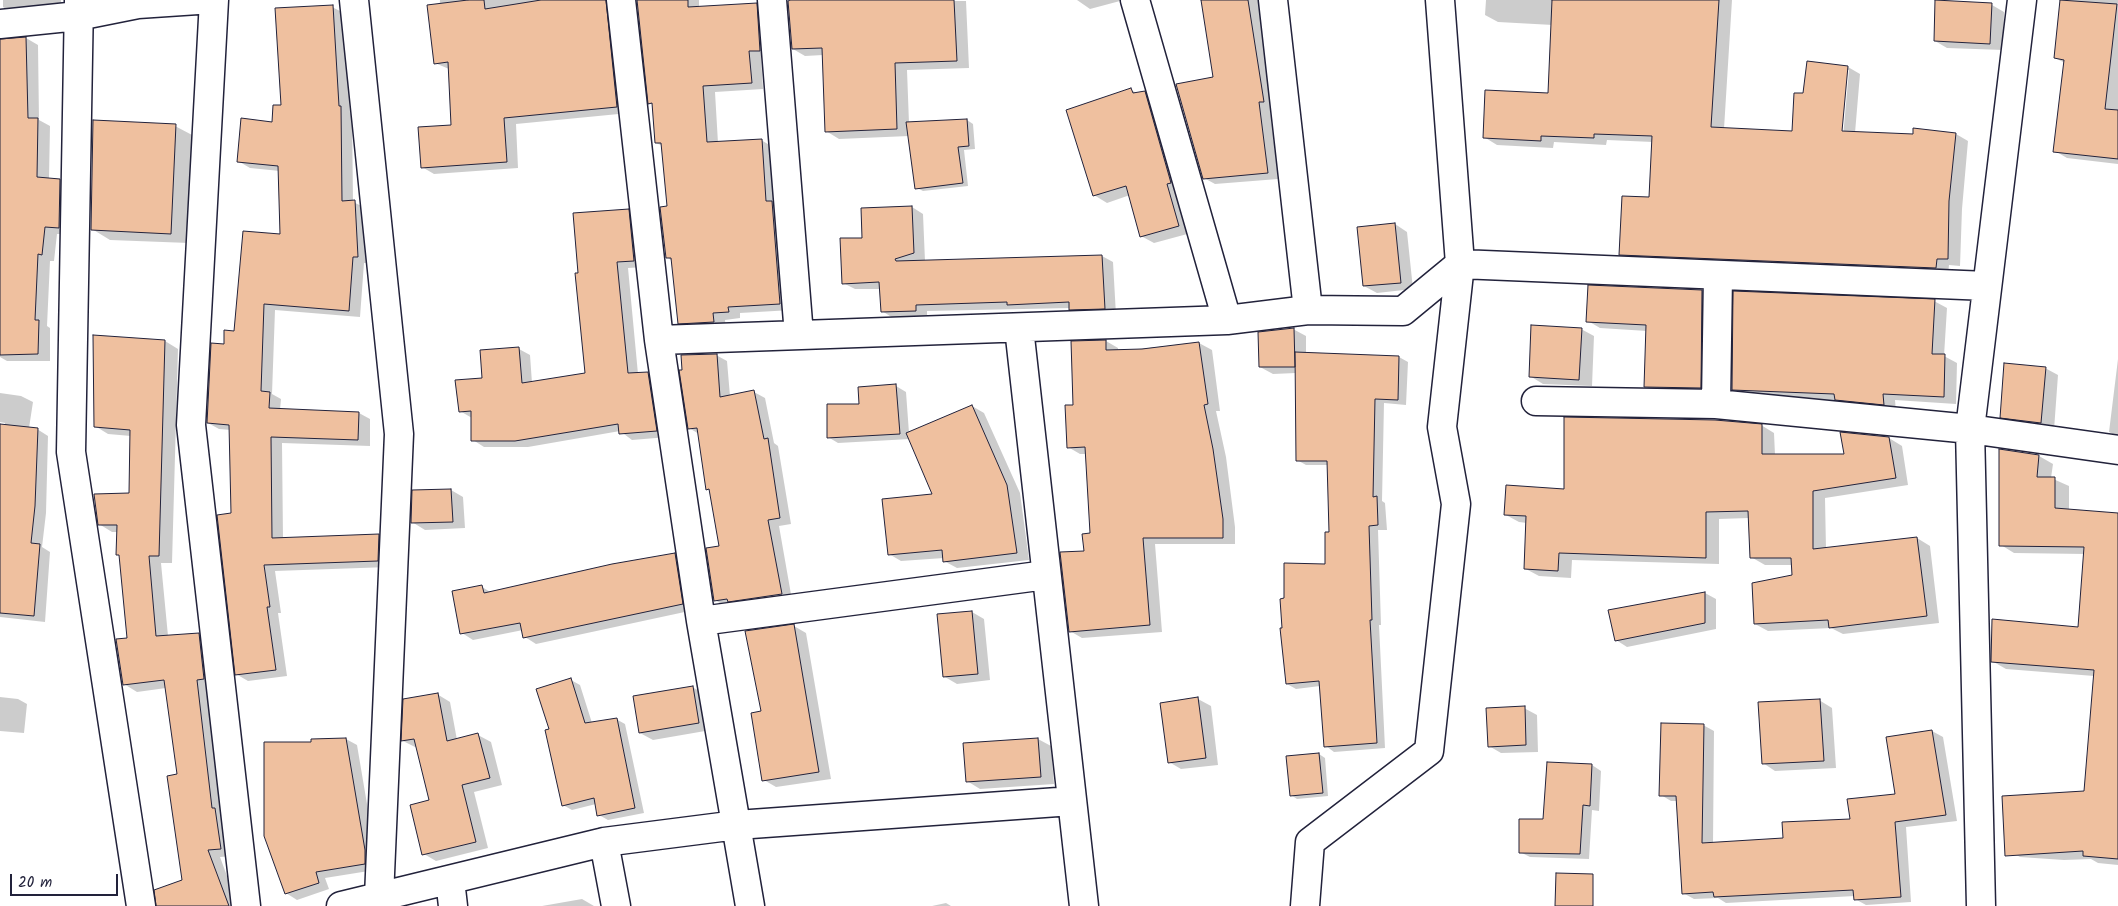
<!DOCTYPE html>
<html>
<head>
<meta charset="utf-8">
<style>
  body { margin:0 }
  #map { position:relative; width:2118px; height:906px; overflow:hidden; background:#fff; font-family:Kalam,sans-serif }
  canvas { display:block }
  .scale { position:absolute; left:10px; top:874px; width:108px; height:22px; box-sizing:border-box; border:2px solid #22223b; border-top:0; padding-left:6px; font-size:15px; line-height:18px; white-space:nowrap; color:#22223b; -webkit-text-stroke:4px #fff; paint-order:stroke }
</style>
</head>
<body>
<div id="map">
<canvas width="2118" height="906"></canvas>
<div class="scale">20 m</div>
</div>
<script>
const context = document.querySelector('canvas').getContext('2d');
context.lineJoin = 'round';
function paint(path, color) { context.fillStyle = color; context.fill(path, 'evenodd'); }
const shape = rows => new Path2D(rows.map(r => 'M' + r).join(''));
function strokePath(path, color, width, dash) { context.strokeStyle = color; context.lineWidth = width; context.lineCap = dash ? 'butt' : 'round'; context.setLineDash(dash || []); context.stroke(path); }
paint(shape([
  [3,0,61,0,61,9,15,15,3,7],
  [440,0,619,0,629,113,516,124,518,168,434,174,422,167,452,126,449,69,435,63],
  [638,0,699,0,699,8,756,4,768,11,772,57,761,57,763,89,715,92,718,143,761,140,773,147,792,310,740,313,740,318,725,320,726,329,691,330,679,323,672,261,667,257,669,207,663,146,656,143,653,105,650,103],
  [792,0,966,1,969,68,907,70,909,123,967,120,973,124,975,149,964,150,968,186,923,191,917,188,909,136,839,139,826,131,823,55,805,56,793,49],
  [1077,0,1120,0,1120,1,1090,9],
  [1202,0,1258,0,1274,107,1270,108,1278,179,1215,184,1204,178,1214,78],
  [1486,0,1732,0,1724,129,1794,132,1804,94,1848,67,1860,74,1855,133,1914,136,1956,134,1968,141,1962,209,1960,266,1949,265,1948,275,1633,262,1620,254,1651,199,1653,142,1607,140,1606,145,1554,142,1553,148,1497,145,1484,137,1549,94,1553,25,1498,22,1485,15],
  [1846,70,1849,70,1843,137,1840,137],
  [2061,0,2118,0,2118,164,2067,158,2055,151,2065,63,2055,58],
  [1992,5,2004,12,2003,50,1947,48,1935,41],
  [332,7,344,13,350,113,352,114,353,202,366,208,369,263,364,263,360,317,275,310,272,394,281,399,280,410,359,413,370,419,370,446,282,443,283,539,379,535,390,541,389,567,275,571,281,613,278,613,287,676,248,681,236,674,231,430,219,429,208,423,225,346,235,332,282,235,280,171,250,168,238,161,274,124],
  [26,38,38,45,39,120,50,126,49,179,60,180,72,187,71,234,57,234,54,261,50,261,47,326,50,328,50,361,7,361,0,357,0,39],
  [1131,90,1137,93,1145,92,1157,99,1191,233,1154,243,1141,236,1130,195,1107,203,1094,195],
  [175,126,194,136,189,243,110,240,92,229],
  [912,207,923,214,925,261,1102,256,1113,262,1116,315,1082,316,1071,308,927,311,927,316,893,318,882,311,880,289,855,289,843,283,863,239],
  [628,210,640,217,645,267,628,268,638,374,648,373,659,380,668,437,632,440,620,431,528,447,484,447,473,440,472,418,460,411,483,379,519,349,530,355,532,383,586,374,579,274],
  [1395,224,1407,232,1413,289,1377,293,1364,286],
  [1702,291,1714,298,1713,395,1658,394,1645,386,1647,331,1600,328,1588,321],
  [1934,301,1947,308,1944,356,1957,363,1956,404,1895,400,1896,411,1849,407,1839,401,1746,396,1733,389],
  [1293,329,1306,336,1306,353,1399,357,1408,362,1406,405,1384,403,1382,501,1385,503,1387,530,1378,530,1381,625,1379,625,1385,748,1334,752,1326,746,1320,686,1296,689,1287,684,1285,656,1283,655,1282,600,1285,600,1326,565,1330,533,1328,465,1306,465,1297,460,1296,373,1273,374,1260,367],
  [1581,329,1594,336,1592,386,1543,384,1530,376],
  [165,341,178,349,172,563,161,563,168,636,199,634,212,641,234,856,220,857,238,906,174,906,183,881,178,774,166,688,137,692,124,684,128,639,120,556,117,554,118,532,112,532,99,524,130,495,131,436,108,434,95,426],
  [1106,341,1118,348,1118,351,1199,343,1212,350,1220,411,1216,411,1226,457,1235,527,1235,544,1155,544,1162,632,1082,638,1070,631,1086,552,1092,534,1086,454,1080,454,1068,447,1074,406],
  [716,355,727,361,730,396,754,392,765,398,774,443,778,446,791,524,779,526,792,600,726,607,715,600,720,547,711,491,707,489,699,434,689,428],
  [2118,359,2118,437,2109,432],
  [2045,368,2058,375,2054,430,2014,424,2001,417],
  [896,386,906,392,909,433,972,406,984,413,1020,493,1029,560,957,568,944,561,944,558,901,561,889,554,934,495,910,439,838,443,828,437,860,405],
  [0,393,21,396,33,402,29,428,37,429,48,436,46,513,42,547,50,552,45,622,0,617,0,425,5,425,5,423,0,422],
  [1761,425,1774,433,1775,455,1845,455,1889,438,1902,446,1908,485,1825,498,1826,549,1917,538,1930,546,1939,623,1843,634,1831,628,1768,631,1755,624,1794,576,1793,565,1765,565,1751,557,1749,518,1719,519,1719,564,1572,560,1571,578,1539,576,1526,569,1527,523,1519,522,1506,515,1565,490],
  [2039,456,2053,464,2051,478,2069,486,2069,510,2118,514,2118,865,2098,863,2091,859,2064,860,2020,857,2006,849,2085,793,2094,676,2006,669,1992,661,2079,628,2085,554,2014,553,2001,545],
  [451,490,463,497,465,528,425,530,412,522],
  [675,555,686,561,694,610,536,644,525,637,523,630,473,640,462,633,482,587,492,593],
  [1705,593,1716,599,1716,629,1627,647,1616,640,1609,611],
  [972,612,984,619,990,680,957,684,945,677],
  [794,626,806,633,831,779,776,787,764,780,762,712],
  [571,680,580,685,592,723,616,719,625,724,644,813,608,820,599,815,596,804,572,810,563,805,551,730],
  [692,687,705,694,711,730,653,740,640,733],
  [437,694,450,702,457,740,478,735,491,742,502,785,474,792,488,848,436,861,424,854,431,801,417,748,403,741,404,700],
  [0,697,18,699,27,704,24,733,0,731],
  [1198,699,1211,706,1218,765,1181,769,1169,762],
  [1819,700,1832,708,1836,768,1775,771,1763,763],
  [1524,708,1537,715,1538,752,1501,753,1489,746],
  [1703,725,1714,731,1713,844,1784,839,1851,820,1896,795,1932,731,1943,737,1957,821,1906,827,1911,902,1866,905,1855,899,1855,896,1726,903,1718,898,1694,899,1683,893,1678,801,1671,801,1661,795],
  [346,739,357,745,376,857,375,870,325,878,329,889,297,900,286,893,312,743],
  [1038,739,1051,746,1054,784,980,789,967,781],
  [1319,754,1325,758,1328,796,1297,799,1291,795],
  [1592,765,1601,771,1599,811,1592,810,1589,859,1530,857,1520,852],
  [582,899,594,906,542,906],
  [946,903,951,906,932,906]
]), '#0003');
const building = shape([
  [468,0,484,0,485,9,541,0,606,0,617,107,504,118,507,162,421,168,418,127,451,125,448,62,434,64,427,5,468,0],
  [637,0,688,0,688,7,757,3,760,51,749,51,752,83,703,86,707,142,762,139,766,201,772,201,780,304,728,307,729,312,713,313,714,322,678,324,671,258,666,258,660,207,667,206,661,143,655,143,652,103,648,104,637,0],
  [790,0,954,0,957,61,895,63,897,129,825,132,822,48,792,49,788,1,790,0],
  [1201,0,1248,0,1264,102,1259,102,1268,173,1203,179,1176,84,1213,77,1201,0],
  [1552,0,1719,0,1711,127,1792,131,1794,93,1803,93,1807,61,1848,66,1842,131,1913,134,1913,128,1956,133,1949,201,1948,259,1937,259,1936,268,1619,255,1622,196,1649,197,1652,136,1594,134,1594,138,1541,136,1541,141,1483,138,1485,90,1548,93,1552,0],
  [1935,0,1992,3,1990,44,1934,41,1935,0],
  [2060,0,2117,4,2105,109,2118,110,2118,159,2053,152,2064,60,2054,58,2060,0],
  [333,5,339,106,341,106,342,201,355,200,358,257,353,257,349,311,264,304,261,391,270,392,269,408,359,412,358,440,271,437,272,538,379,534,378,561,264,565,270,607,267,607,276,670,235,675,217,515,231,513,229,425,207,423,211,343,224,344,224,330,234,331,243,231,280,234,278,166,237,162,241,118,272,122,273,105,281,105,275,8,333,5],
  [26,37,28,118,38,118,37,177,60,179,59,228,45,227,42,255,38,254,35,320,39,320,38,354,0,355,0,39,26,37],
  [1131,88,1133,93,1145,91,1171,183,1167,184,1179,226,1140,237,1126,186,1093,196,1066,110,1131,88],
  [967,119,969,146,958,147,963,183,915,189,906,122,967,119],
  [93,120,176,124,171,234,91,230,93,120],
  [912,206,914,253,895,259,896,261,1102,255,1105,309,1069,310,1069,302,1007,305,1007,302,916,305,916,311,881,312,879,282,842,284,840,238,862,238,861,208,912,206],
  [629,209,634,261,617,262,628,373,648,372,657,431,619,434,618,424,515,441,471,441,471,411,459,412,455,380,482,378,480,350,519,347,522,383,585,373,575,273,578,273,573,213,629,209],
  [1395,223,1401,283,1363,286,1357,227,1395,223],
  [1588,285,1702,290,1701,388,1644,387,1646,325,1586,322,1588,285],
  [1733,291,1935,299,1932,354,1945,354,1944,397,1883,394,1884,405,1835,400,1834,394,1732,390,1733,291],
  [1531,325,1582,328,1579,380,1529,377,1531,325],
  [1294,328,1295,367,1259,367,1258,332,1294,328],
  [93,335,165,340,159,556,149,556,156,636,199,633,204,679,197,680,212,808,215,808,221,849,208,850,229,906,156,906,154,890,182,880,167,776,177,774,164,680,123,685,116,639,127,638,119,555,116,555,117,525,98,525,94,494,129,493,130,430,94,427,93,335],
  [1106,340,1106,350,1142,349,1199,342,1208,404,1204,405,1213,449,1223,519,1223,538,1143,538,1150,625,1069,632,1060,552,1084,551,1082,534,1090,533,1085,447,1067,448,1065,405,1073,405,1071,341,1106,340],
  [1295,352,1399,356,1398,400,1375,399,1373,497,1377,496,1378,525,1369,526,1372,620,1370,620,1377,743,1324,747,1319,681,1286,684,1280,628,1282,628,1280,599,1284,598,1284,563,1325,564,1325,532,1329,532,1327,461,1296,461,1295,352],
  [717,354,720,397,754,390,764,439,768,438,780,518,768,520,782,594,728,602,727,599,714,601,706,548,719,546,709,489,706,490,697,428,688,429,679,370,682,370,681,355,717,354],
  [2004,363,2046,367,2041,423,2000,418,2004,363],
  [896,384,900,434,827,438,827,404,859,404,858,387,896,384],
  [972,405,1007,485,1017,553,943,562,942,550,888,555,882,499,932,494,906,433,972,405],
  [1564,417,1715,420,1762,424,1762,454,1844,454,1840,432,1889,437,1896,478,1813,491,1813,549,1917,537,1927,616,1829,628,1828,620,1754,624,1752,583,1792,575,1791,558,1750,558,1748,511,1706,512,1706,558,1559,553,1558,571,1524,569,1526,516,1504,515,1506,485,1564,489,1564,417],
  [0,424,38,428,35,506,31,543,40,544,34,616,0,613,0,424],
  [1999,449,2039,455,2037,477,2055,477,2055,508,2118,513,2118,859,2083,856,2083,851,2005,856,2002,796,2084,791,2094,670,1991,662,1992,619,2078,627,2084,547,1999,546,1999,449],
  [451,489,453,522,411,523,412,490,451,489],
  [675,553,683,604,523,638,520,623,460,634,452,591,482,585,484,593,612,564,675,553],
  [1705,592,1705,623,1615,641,1608,610,1705,592],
  [972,611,978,674,943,677,937,614,972,611],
  [794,624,819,772,762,781,751,713,761,711,745,631,794,624],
  [571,678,585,723,617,718,635,808,597,816,594,798,562,806,545,730,549,729,536,689,571,678],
  [693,686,699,723,639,733,633,696,693,686],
  [438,693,447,741,478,733,490,778,462,785,476,842,422,855,410,805,429,800,414,739,401,741,403,699,438,693],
  [1198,697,1206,758,1168,763,1160,703,1198,697],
  [1820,699,1824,761,1762,764,1758,702,1820,699],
  [1525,706,1526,745,1488,747,1486,708,1525,706],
  [1661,723,1704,724,1702,843,1783,838,1782,822,1850,819,1847,799,1895,794,1886,737,1932,730,1946,815,1895,822,1901,897,1854,900,1853,890,1714,897,1713,892,1682,894,1676,796,1659,796,1661,723],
  [346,738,365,850,365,864,316,872,319,883,285,894,264,836,264,742,311,742,311,739,346,738],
  [1038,738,1041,777,966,782,963,743,1038,738],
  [1319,753,1323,793,1290,796,1286,756,1319,753],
  [1547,762,1592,764,1590,806,1583,805,1580,854,1519,853,1519,819,1543,819,1547,762],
  [1556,873,1593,874,1593,906,1555,906,1556,873]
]);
paint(building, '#efc09f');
strokePath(building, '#22223b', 1);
const minor = shape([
  [79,0,71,452,141,906],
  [214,0,191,425,246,906],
  [354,0,399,434,379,897],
  [621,0,659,340,701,621,750,906],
  [772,0,799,335],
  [1135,0,1227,320],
  [0,24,78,16,138,4,198,0],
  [1308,310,1403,311,1460,264,1987,286],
  [1019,328,1084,906],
  [659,340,1227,320,1308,310,1273,0],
  [1536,401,1716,404,1970,429,2118,450],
  [1716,404,1718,275],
  [701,621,1046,575],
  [604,842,616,906],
  [450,880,453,906],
  [341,906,604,842,737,825,1072,801],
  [1305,906,1310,842,1429,751,1456,504,1442,427,1460,264,1440,0],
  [1981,906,1970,429,2022,0]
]);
strokePath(minor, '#22223b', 31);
strokePath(minor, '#fff', 28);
</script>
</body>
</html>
